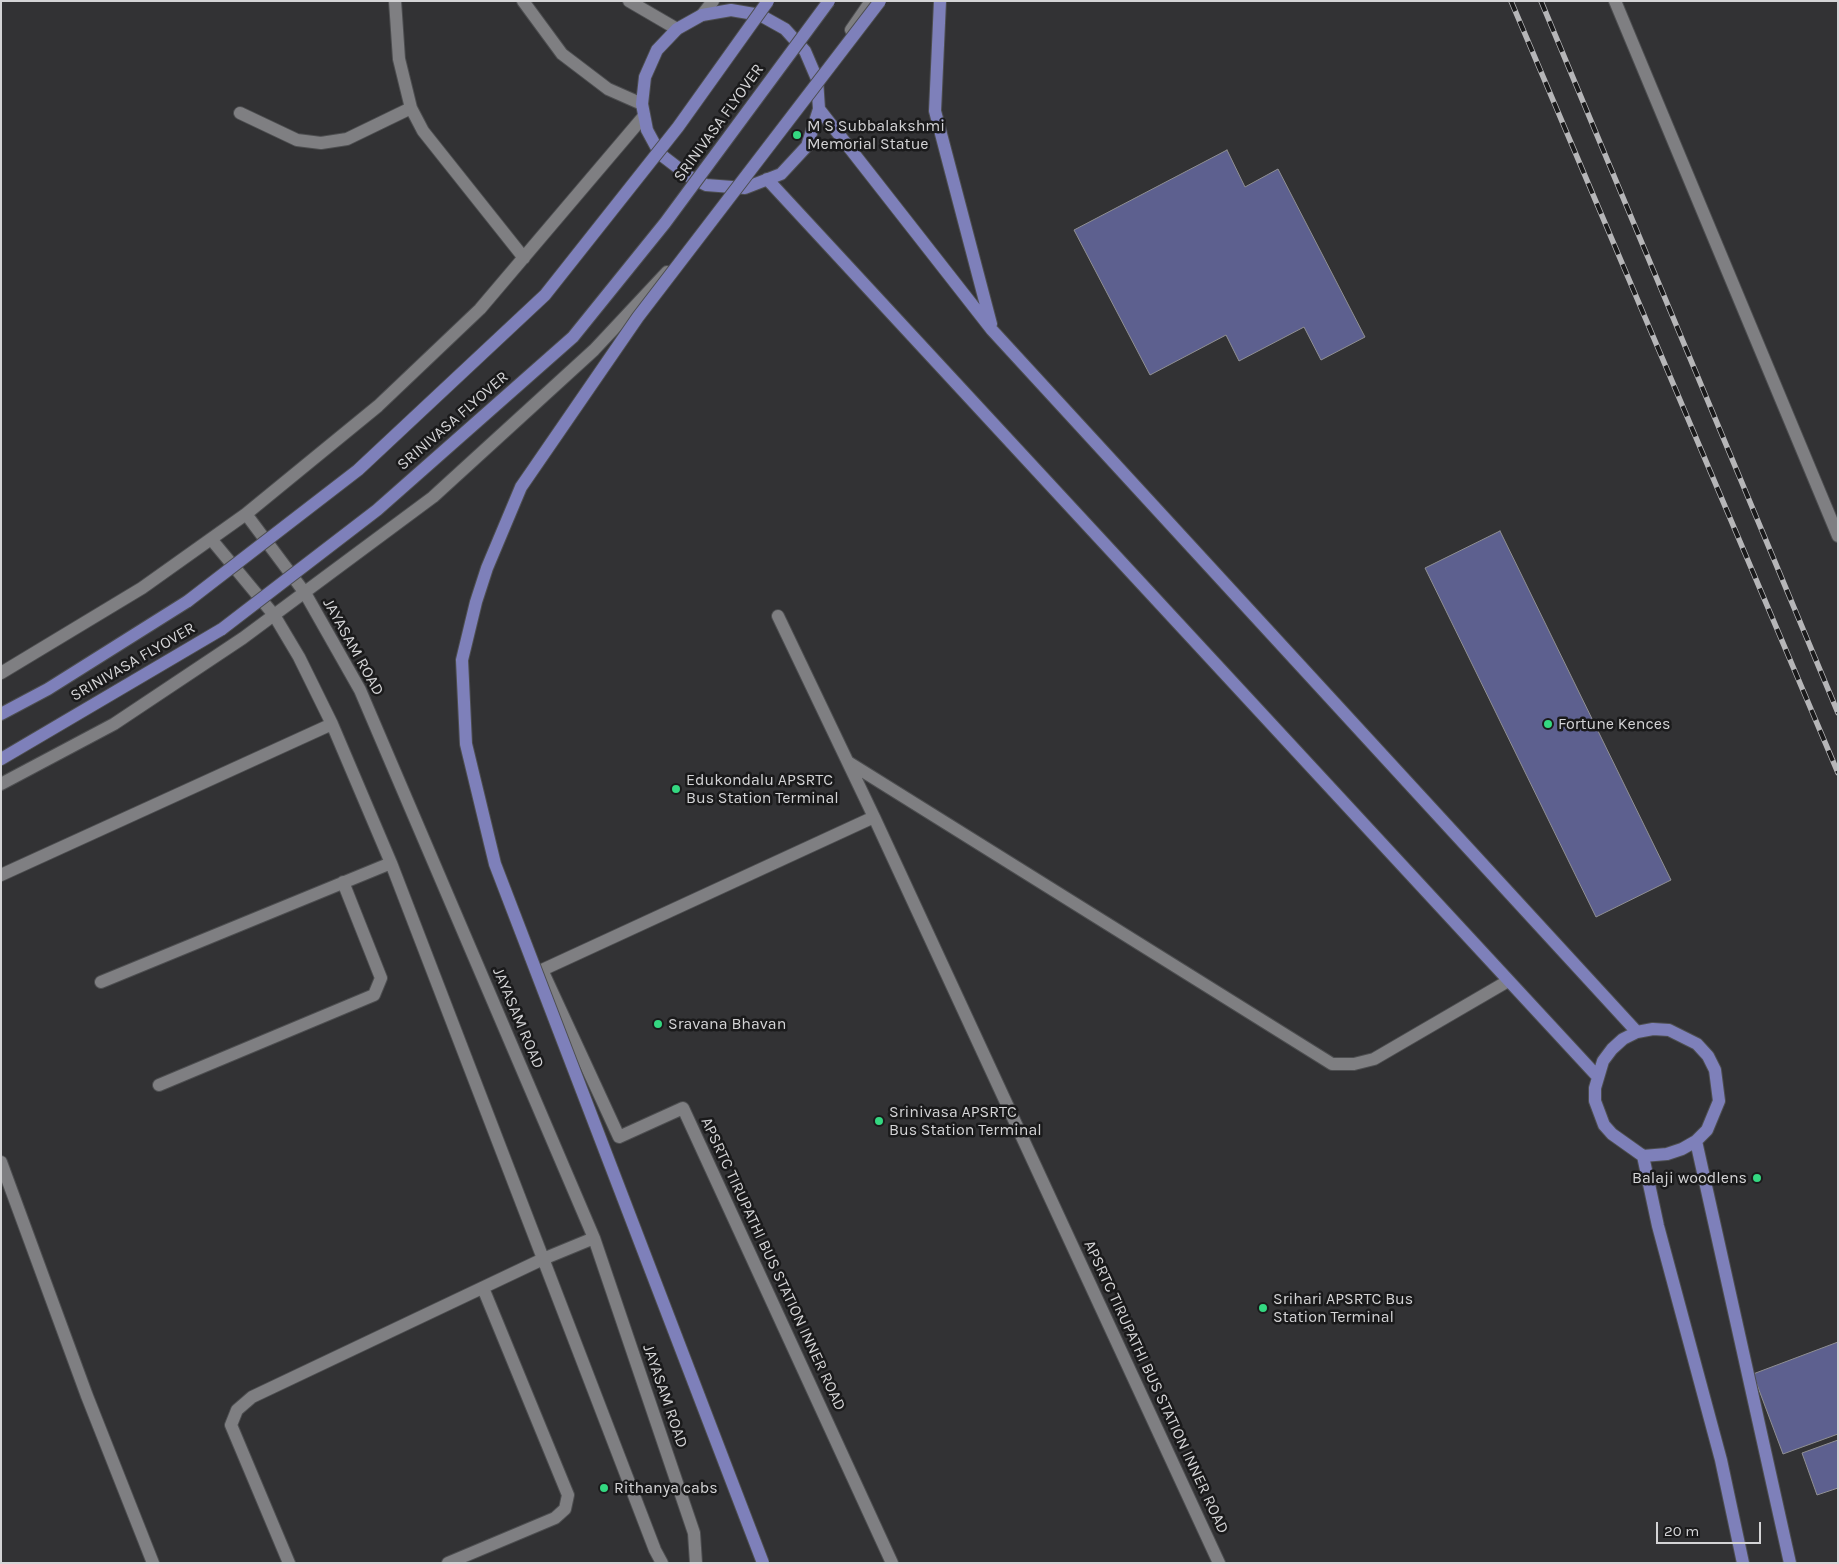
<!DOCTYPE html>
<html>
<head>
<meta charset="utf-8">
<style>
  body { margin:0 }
  #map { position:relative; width:1839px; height:1564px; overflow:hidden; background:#323234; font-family:Karla,sans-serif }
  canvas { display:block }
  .frame { position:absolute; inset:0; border:2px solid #d4d4d6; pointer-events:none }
  .scale { position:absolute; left:1656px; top:1522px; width:105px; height:22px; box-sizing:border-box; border:2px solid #d4d4d6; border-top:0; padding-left:6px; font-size:15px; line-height:18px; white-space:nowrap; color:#d4d4d6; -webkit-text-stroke:4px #1a1a1b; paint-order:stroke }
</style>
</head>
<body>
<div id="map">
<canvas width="1839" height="1564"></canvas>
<div class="frame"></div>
<div class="scale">20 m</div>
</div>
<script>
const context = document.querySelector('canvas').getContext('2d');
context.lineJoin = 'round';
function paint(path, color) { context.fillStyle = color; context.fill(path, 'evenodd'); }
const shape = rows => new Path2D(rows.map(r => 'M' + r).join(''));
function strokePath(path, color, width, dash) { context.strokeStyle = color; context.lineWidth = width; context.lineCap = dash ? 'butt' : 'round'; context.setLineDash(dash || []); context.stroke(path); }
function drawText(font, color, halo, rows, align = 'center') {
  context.font = font + ' Karla,sans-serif'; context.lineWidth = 5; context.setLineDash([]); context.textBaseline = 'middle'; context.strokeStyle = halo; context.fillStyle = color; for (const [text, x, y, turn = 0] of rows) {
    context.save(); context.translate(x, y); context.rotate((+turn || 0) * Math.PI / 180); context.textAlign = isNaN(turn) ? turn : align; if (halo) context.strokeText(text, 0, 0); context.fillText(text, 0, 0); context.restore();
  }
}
const building = shape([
  [1227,150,1245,187,1278,169,1365,337,1321,360,1304,327,1239,361,1226,335,1150,375,1074,230,1227,150],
  [1500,531,1671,880,1596,917,1425,568,1500,531],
  [1838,1342,1838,1434,1783,1454,1753,1374,1838,1342],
  [1838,1440,1838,1488,1817,1495,1802,1453,1838,1440]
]);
paint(building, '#5d608f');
strokePath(building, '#909093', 1);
const minor = shape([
  [395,1,399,59,411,108,423,131,524,258],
  [523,1,562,54,608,89,642,104],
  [629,1,677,29],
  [1615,1,1838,536],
  [702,15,713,1],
  [851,30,871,1],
  [240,113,297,140,321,143,347,139,411,108],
  [246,514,305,593,360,690,594,1238,694,1533,696,1563],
  [211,539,274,615,299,657,332,724,391,863,655,1550,662,1563],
  [778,616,874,817],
  [1,673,142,588,246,514,378,406,480,309,644,116],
  [848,762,1332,1064,1354,1064,1374,1059,1508,981],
  [1,784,114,724,243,638,433,497,594,350,667,272],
  [1,875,332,724],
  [101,982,391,863],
  [159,1085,374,995,381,978,343,882],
  [1,1162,87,1396,153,1563],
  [289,1563,231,1425,237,1410,252,1397,543,1259,594,1238],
  [448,1563,555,1518,565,1509,568,1495,483,1288],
  [892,1563,683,1108,619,1137,542,970,874,817,1219,1563]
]);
const major = shape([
  [940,1,935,111,991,324],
  [819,109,807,146,781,174,745,188,706,185,690,177,660,154,647,130,642,104,645,77,657,50,677,29,702,15,731,10,760,15,785,29,805,51,817,79,819,109,992,330,1637,1032],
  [767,179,1597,1076],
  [1,714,48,689,188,601],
  [1,759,222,629],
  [1653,1029,1669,1030,1697,1044,1708,1056,1715,1070,1719,1101,1707,1130,1696,1141,1682,1149,1667,1154,1643,1156,1612,1134,1604,1125,1595,1101,1595,1088,1603,1061,1612,1049,1623,1039,1637,1032,1653,1029],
  [1696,1141,1790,1563],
  [1643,1156,1658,1226,1721,1460,1743,1563]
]);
strokePath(minor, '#4d4e50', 14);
strokePath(major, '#4d4e50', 14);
strokePath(minor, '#7f7f82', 12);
strokePath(major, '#7e80ba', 12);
const rail = shape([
  [1511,1,1838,773],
  [1541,1,1838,713]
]);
strokePath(rail, '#b6b6b8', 5.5);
strokePath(rail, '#1a1a1b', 4, [11]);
const majorBridge = shape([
  [188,601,358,470,545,295,678,127,768,1],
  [222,629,377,510,573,337,665,223,829,1],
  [763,1563,495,864,466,744,462,660,476,602,487,568,521,487,638,317,880,1]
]);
strokePath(majorBridge, '#4d4e50', 14, []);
strokePath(majorBridge, '#7e80ba', 12);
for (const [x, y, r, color] of [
  [797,135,5,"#34d881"],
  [1548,724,5,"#34d881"],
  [676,789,5,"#34d881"],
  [658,1024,5,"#34d881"],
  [879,1121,5,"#34d881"],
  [1757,1178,5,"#34d881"],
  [1263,1308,5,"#34d881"],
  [604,1488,5,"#34d881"]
]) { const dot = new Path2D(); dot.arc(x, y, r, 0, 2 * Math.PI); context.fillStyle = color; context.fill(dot); strokePath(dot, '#1a1a1b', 2); }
drawText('16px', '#d4d4d6', '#1a1a1b', [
  ["SRINIVASA FLYOVER",719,123,-54],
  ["SRINIVASA FLYOVER",453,421,-41],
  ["JAYASAM ROAD",353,647,61],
  ["SRINIVASA FLYOVER",133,662,-30],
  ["JAYASAM ROAD",518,1018,67],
  ["APSRTC TIRUPATHI BUS STATION INNER ROAD",773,1264,65],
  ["APSRTC TIRUPATHI BUS STATION INNER ROAD",1156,1387,65],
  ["JAYASAM ROAD",665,1396,71]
]);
drawText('16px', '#d4d4d6', '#1a1a1b', [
  ["M S Subbalakshmi",807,126],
  ["Memorial Statue",807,144],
  ["Fortune Kences",1558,724],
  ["Edukondalu APSRTC",686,780],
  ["Bus Station Terminal",686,798],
  ["Sravana Bhavan",668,1024],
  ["Srinivasa APSRTC",889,1112],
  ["Bus Station Terminal",889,1130],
  ["Balaji woodlens",1747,1178,"right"],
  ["Srihari APSRTC Bus",1273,1299],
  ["Station Terminal",1273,1317],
  ["Rithanya cabs",614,1488]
], 'left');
</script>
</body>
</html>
